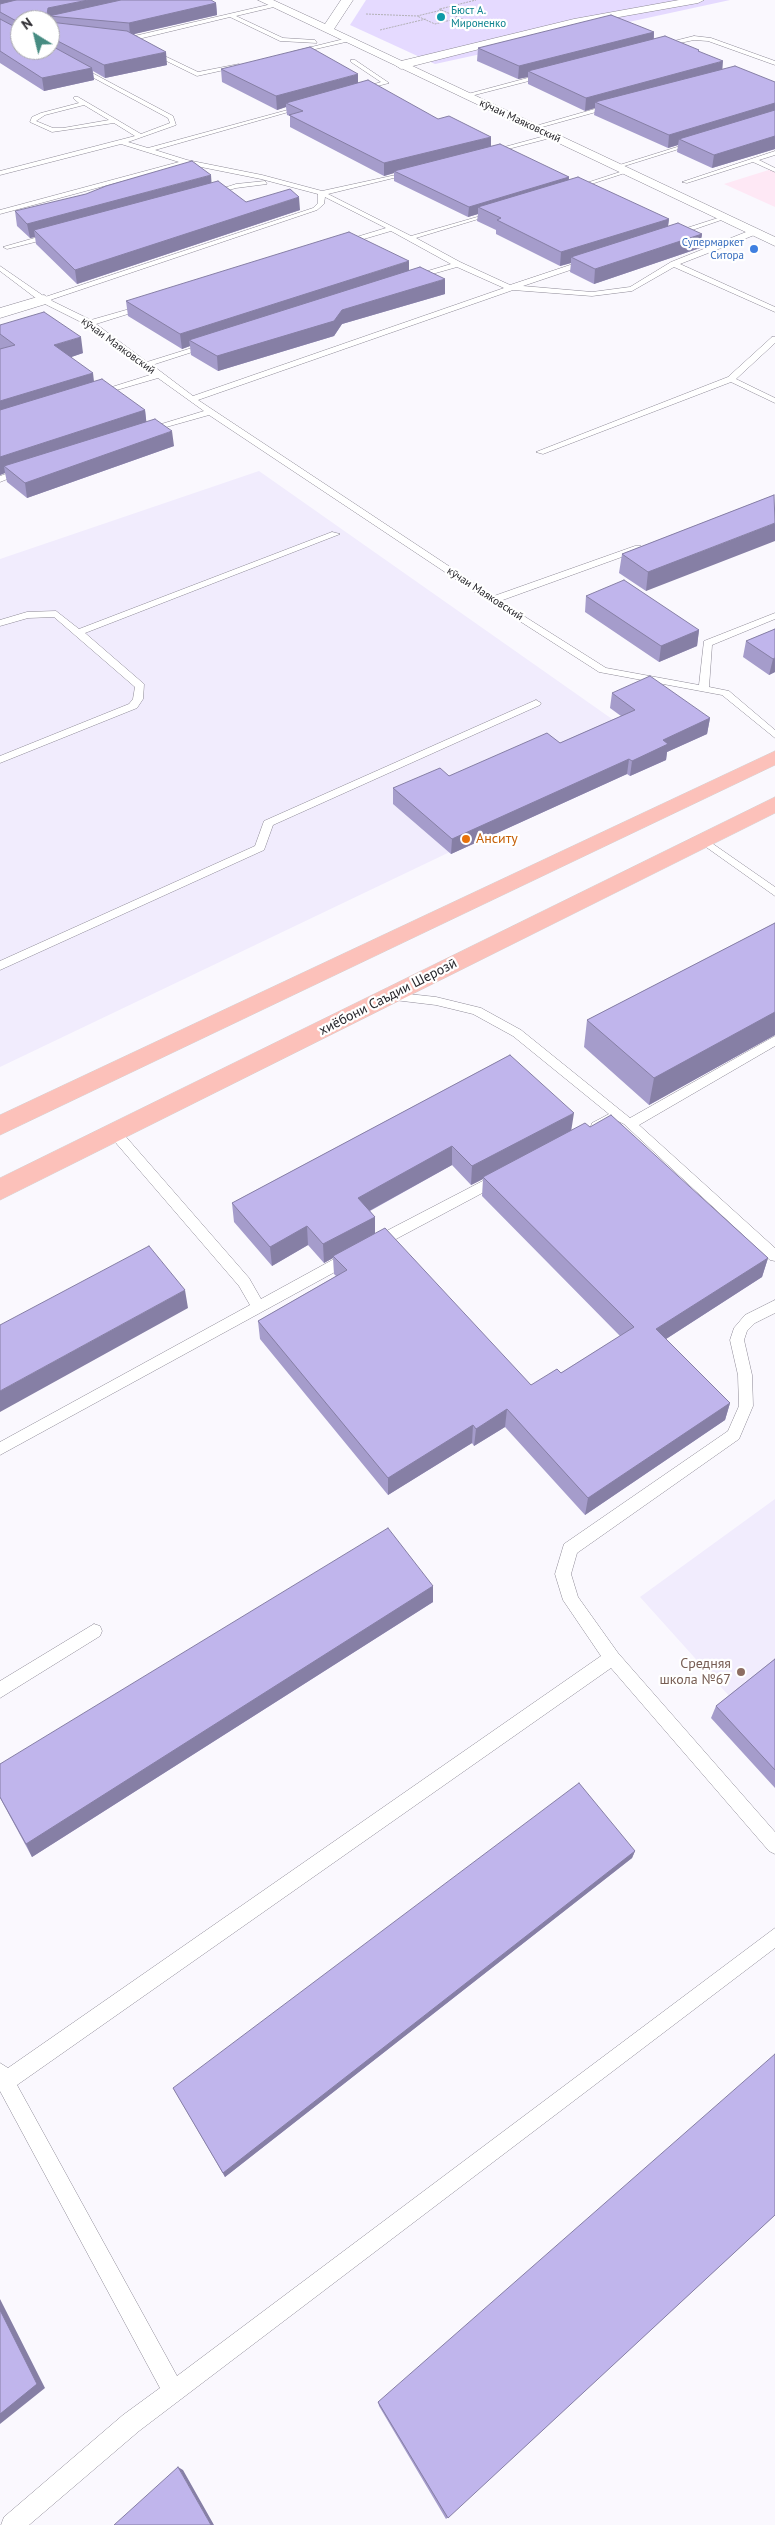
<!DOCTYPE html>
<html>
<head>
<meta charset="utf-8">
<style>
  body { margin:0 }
  #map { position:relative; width:775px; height:2525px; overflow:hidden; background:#faf8fe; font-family:"PT Sans",sans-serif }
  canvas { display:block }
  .north { position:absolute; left:10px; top:10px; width:50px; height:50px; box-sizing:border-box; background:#fff; border:1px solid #a9a9ab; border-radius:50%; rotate:324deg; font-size:14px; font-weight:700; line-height:20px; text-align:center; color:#29282d }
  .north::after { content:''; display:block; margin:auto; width:18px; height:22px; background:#478c82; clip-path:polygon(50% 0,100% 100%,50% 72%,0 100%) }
</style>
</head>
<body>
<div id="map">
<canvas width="775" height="2525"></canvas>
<div class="north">N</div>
</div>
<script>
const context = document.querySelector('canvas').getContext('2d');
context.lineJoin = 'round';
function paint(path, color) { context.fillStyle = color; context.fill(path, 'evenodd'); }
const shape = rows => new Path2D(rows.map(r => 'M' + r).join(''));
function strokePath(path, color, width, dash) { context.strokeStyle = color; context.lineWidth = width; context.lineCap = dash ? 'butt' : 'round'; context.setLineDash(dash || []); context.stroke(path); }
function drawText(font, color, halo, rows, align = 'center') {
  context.font = font + ' "PT Sans",sans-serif'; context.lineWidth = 4.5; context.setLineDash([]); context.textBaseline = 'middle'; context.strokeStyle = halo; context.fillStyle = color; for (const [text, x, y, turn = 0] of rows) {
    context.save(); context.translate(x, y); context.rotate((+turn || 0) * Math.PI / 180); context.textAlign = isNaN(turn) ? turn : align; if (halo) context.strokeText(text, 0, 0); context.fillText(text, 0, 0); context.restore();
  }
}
paint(shape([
  [775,168,775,207,724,184]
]), '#fee8f5');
paint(shape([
  [259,471,659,752,0,1067,0,559],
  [775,1499,775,1747,640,1597]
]), '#f1ecfd');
paint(shape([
  [366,0,730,0,435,64,350,25]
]), '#e5daff');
const lane = shape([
  [276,3,278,6,236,16,283,38,315,40,317,43,280,41,230,17,130,41,117,38,130,37,276,3],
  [694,36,711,38,775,61,775,65,708,41,694,40,661,47,658,45,694,36],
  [348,38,350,41,294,54,291,52,348,38],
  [150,49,198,72,239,64,242,66,197,76,148,52,150,49],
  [42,50,49,50,173,116,176,125,128,142,148,148,306,105,306,107,155,150,187,160,262,175,322,191,414,171,414,173,328,194,411,236,498,211,498,213,416,238,460,262,510,285,588,259,592,261,591,263,523,286,592,292,630,287,671,262,751,230,757,230,757,234,680,264,775,307,775,312,674,267,632,291,592,296,513,290,198,400,494,596,635,546,641,546,641,550,500,601,606,668,699,685,704,641,775,613,775,619,712,645,709,687,729,691,775,730,775,738,722,695,599,672,490,602,209,415,145,433,145,429,204,411,158,378,96,396,96,392,153,374,87,325,41,302,0,271,0,266,45,297,313,208,318,203,318,194,261,179,186,164,0,214,0,210,179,162,121,144,0,175,0,171,135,136,114,123,52,132,30,122,32,117,41,113,79,103,74,99,74,97,78,97,141,134,170,123,168,118,42,50],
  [84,105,109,120,63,128,53,128,36,121,45,115,84,105],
  [325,197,386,228,340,242,340,246,391,231,451,264,411,276,411,280,457,267,504,288,193,396,152,365,211,346,211,342,147,362,96,324,147,308,147,304,91,320,50,300,317,210,324,204,325,197],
  [351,60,355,60,389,83,358,91,358,89,381,82,351,62,351,60],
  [546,73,548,76,467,97,464,95,546,73],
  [612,104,614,107,535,129,532,127,612,104],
  [552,134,554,137,489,154,486,152,552,134],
  [693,142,698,143,618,168,613,167,693,142],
  [775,151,775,155,759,160,775,168,775,172,753,162,687,183,682,182,775,151],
  [623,171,628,172,576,189,571,188,623,171],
  [265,181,267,184,236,188,211,195,208,193,236,184,265,181],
  [721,217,727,218,675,236,668,234,721,217],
  [52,233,55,237,7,249,3,247,52,233],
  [772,337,775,337,775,343,736,379,775,398,775,403,731,382,543,454,536,452,728,377,772,337],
  [20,469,27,471,0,482,0,476,20,469],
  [332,532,340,534,85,633,144,684,143,699,137,708,0,763,0,756,129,704,133,699,135,687,54,617,28,618,0,626,0,620,27,612,56,611,79,629,332,532],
  [536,700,541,703,540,705,273,825,264,850,0,970,0,961,255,846,264,821,536,700],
  [703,837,775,887,775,896,699,842,697,840,703,837],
  [390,992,436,997,481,1008,521,1030,630,1118,775,1036,775,1046,639,1125,775,1248,775,1261,770,1260,624,1124,618,1121,602,1129,592,1129,591,1126,592,1123,609,1114,513,1036,473,1014,436,1005,386,999,384,996,390,992],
  [115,1128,120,1130,249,1278,261,1299,345,1253,355,1253,357,1257,355,1261,0,1455,0,1442,250,1305,239,1286,110,1136,109,1133,115,1128],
  [498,1173,505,1178,503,1182,381,1247,371,1247,369,1243,371,1239,498,1173],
  [775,1300,775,1313,755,1323,747,1331,744,1340,752,1375,753,1406,739,1439,577,1553,571,1574,578,1597,618,1653,775,1832,775,1854,769,1851,611,1668,17,2085,177,2376,775,1928,775,1948,139,2431,29,2525,1,2525,4,2517,123,2415,160,2388,0,2091,0,2063,8,2068,601,1656,563,1600,555,1574,564,1544,728,1431,739,1406,738,1375,730,1340,734,1328,745,1315,775,1300],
  [94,1624,100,1626,102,1631,100,1636,0,1698,0,1681,94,1624]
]);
const street = shape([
  [679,0,704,0,698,3,574,25,401,69,395,65,397,62,574,19,679,0]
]);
const secondary = shape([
  [258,0,273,0,325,24,341,0,353,0,334,29,775,237,775,246,258,0],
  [44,295,52,300,49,303,0,318,0,308,44,295]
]);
const primary = shape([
  [775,751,775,765,0,1135,0,1115,775,751],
  [775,797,775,813,0,1200,0,1178,775,797]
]);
strokePath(lane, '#8e8a97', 1);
strokePath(street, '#8e8a97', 1);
strokePath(secondary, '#8e8a97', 1);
strokePath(primary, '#d4d4d5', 1);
strokePath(shape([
  [439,9,474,24],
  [440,9,476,0],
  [442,10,417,16,435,24,459,18],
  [366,14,417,16],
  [380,30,426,19]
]), '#b3b1b7', 1, [2, 1]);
paint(lane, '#fff');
paint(street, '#fff');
paint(secondary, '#fff');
paint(primary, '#fcc1ba');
paint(shape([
  [0,0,216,3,217,15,134,34,167,65,105,78,93,71,94,80,44,91,0,63],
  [20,20,50,20,50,50],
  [654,32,654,39,699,50,699,52,722,69,775,82,775,149,712,168,677,152,678,145,668,148,594,115,595,108,585,111,528,84,528,77,518,79,477,61,478,48],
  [221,69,358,83,438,119,491,146,569,177,569,179,669,219,668,226,702,234,700,248,594,284,570,272,571,263,560,266,496,234,496,230,477,221,478,214,468,217,394,181,394,173,384,176,290,127,290,116,287,115,286,107,277,110,222,82],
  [211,183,246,202,300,210,77,284,36,244,35,237,30,238,17,226,15,211],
  [409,270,445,294,342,324,334,336,218,371,191,355,190,346,182,349,128,316,126,301],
  [0,325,83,353,71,357,94,382,145,410,146,421,174,446,27,498,7,482,5,473,0,475],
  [774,495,646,591,619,573,622,554],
  [586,596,699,630,697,646,659,662,585,612],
  [775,629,775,672,769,675,743,657,746,641],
  [612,693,710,718,707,734,667,752,666,760,630,776,627,774,451,854,393,804,393,788,449,776,560,743,621,716,610,708],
  [775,923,775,1035,649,1105,584,1047,587,1020],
  [510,1055,571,1130,590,1127,768,1258,762,1277,666,1339,730,1403,725,1420,585,1515,505,1427,474,1446,472,1443,388,1495,260,1339,258,1321,336,1276,334,1274,333,1258,324,1263,308,1245,272,1266,234,1222,232,1203],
  [452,1165,471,1185,483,1179,482,1196,620,1336,561,1373,531,1385,375,1234,375,1217,370,1211],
  [433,1586,433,1602,32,1857,0,1798,0,1764],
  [775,1659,775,1788,711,1718,716,1706],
  [635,1851,632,1858,225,2177,173,2088],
  [775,2215,446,2519,379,2406,378,2402]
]), '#a59ccb');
paint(shape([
  [0,0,45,0,0,9],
  [88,0,148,0,49,16,49,20,47,20,47,14,48,8],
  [216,3,217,15,130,35,129,23],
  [654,32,653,45,528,71,528,77,518,79,519,66],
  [166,52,167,65,105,78,104,65],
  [723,61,722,74,595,102,595,108,585,111,586,98],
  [92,68,94,80,44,91,42,78],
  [358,74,358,86,286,103,286,107,277,110,276,96],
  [775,103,775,116,679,139,678,145,668,148,669,135],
  [775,136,775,149,712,168,714,155],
  [491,137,491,149,394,171,394,173,384,176,384,163],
  [211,175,212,189,34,230,35,237,30,238,27,224],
  [569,177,568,187,478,207,478,214,468,217,469,207],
  [299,197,300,210,77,284,75,270],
  [669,219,667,233,571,257,571,263,560,266,561,252],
  [702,234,700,248,594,284,595,269],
  [409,261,409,276,189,340,190,346,182,349,180,334],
  [445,279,445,294,342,324,334,336,218,371,217,356,342,310],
  [81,337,83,353,57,362,54,345],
  [93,373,95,390,0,419,0,401],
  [145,410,147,427,4,466,5,473,0,475,0,457],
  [172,431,174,446,27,498,25,483],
  [775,523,775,541,646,591,648,572],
  [699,630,697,646,659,662,661,646],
  [775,658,775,672,769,675,773,659],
  [710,718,707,734,667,752,666,760,630,776,632,761,663,740],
  [629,759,627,774,451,854,452,839],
  [775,1012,775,1035,649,1105,654,1078],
  [574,1113,571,1132,483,1177,483,1179,471,1185,472,1166],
  [452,1146,452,1165,358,1217,358,1198],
  [375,1217,375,1236,333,1256,333,1258,324,1263,323,1244],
  [307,1226,308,1245,272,1266,270,1247],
  [768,1258,762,1277,652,1348,656,1329],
  [185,1290,188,1308,0,1412,0,1391],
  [730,1403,725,1420,585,1515,588,1498],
  [507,1409,505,1427,474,1446,476,1429],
  [473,1425,472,1443,388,1495,388,1478],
  [433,1586,433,1602,32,1857,26,1844],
  [635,1851,632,1858,225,2177,223,2173],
  [0,2299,45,2388,0,2424],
  [178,2467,183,2470,214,2525,211,2525]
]), '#867fa5');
const building = shape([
  [16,0,88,0,48,8,47,14,49,16,121,0,211,0,216,3,129,23,49,16,47,20,20,20,20,23,0,12,0,4,16,0],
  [611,15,654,32,519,66,478,48,611,15],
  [0,19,17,28,20,28,20,24,20,50,50,50,50,45,92,68,42,78,0,51,0,19],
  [50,22,127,31,166,52,104,65,50,37,50,22],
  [665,36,699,50,698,51,723,61,586,98,528,71,665,36],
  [310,47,358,74,276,96,221,69,310,47],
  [735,66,775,82,775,103,669,135,595,102,735,66],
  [368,80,438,119,449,116,491,137,384,163,289,115,303,111,286,103,368,80],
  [775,110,775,136,714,155,679,139,775,110],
  [500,144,569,177,469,207,394,171,500,144],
  [192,161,211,175,27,224,15,211,86,194,106,186,192,161],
  [578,177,669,219,561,252,497,220,501,218,478,207,578,177],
  [218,181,246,202,290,189,299,197,75,270,34,230,218,181],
  [678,223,702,234,595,269,571,257,678,223],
  [349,232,409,261,180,334,126,301,349,232],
  [420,267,445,279,342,310,334,321,217,356,189,340,420,267],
  [44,312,81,337,54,345,93,373,0,401,0,349,15,345,0,334,0,325,44,312],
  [102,379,145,410,0,457,0,410,102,379],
  [155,419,172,431,25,483,4,466,155,419],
  [774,495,775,523,648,572,622,554,774,495],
  [624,580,699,630,661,646,586,596,624,580],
  [775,629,775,658,773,659,746,641,775,629],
  [650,676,710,718,663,740,668,744,632,761,629,759,452,839,393,788,440,768,449,776,547,733,560,743,635,710,612,693,650,676],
  [775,923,775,1012,654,1078,587,1020,775,923],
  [510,1055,574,1113,472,1166,452,1146,358,1198,375,1217,323,1244,307,1226,270,1247,232,1203,510,1055],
  [611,1115,768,1258,656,1329,730,1403,588,1498,507,1409,476,1429,473,1425,388,1478,258,1321,347,1270,333,1256,385,1228,531,1385,557,1369,561,1373,634,1327,483,1177,585,1123,590,1127,611,1115],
  [149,1246,185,1290,0,1391,0,1325,149,1246],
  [388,1528,433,1586,26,1844,0,1797,0,1764,388,1528],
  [775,1659,775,1770,716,1706,775,1659],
  [579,1783,635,1851,223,2173,173,2088,579,1783],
  [775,2054,775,2215,448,2518,378,2402,775,2054],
  [0,2310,37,2384,0,2414,0,2310],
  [178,2467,211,2525,114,2525,178,2467]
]);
paint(building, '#c0b5ec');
strokePath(building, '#867fa5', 1);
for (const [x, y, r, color] of [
  [441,17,5,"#0f9aa8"],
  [754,249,5,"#3f7fe0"],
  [466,839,5,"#e8710a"],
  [741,1672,5,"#8d6e63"]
]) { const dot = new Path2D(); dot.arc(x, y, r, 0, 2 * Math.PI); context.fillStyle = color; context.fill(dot); strokePath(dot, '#fff', 2); }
drawText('11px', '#0d838f', '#fff', [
  ["Бюст А.",451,11],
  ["Мироненко",451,24]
], 'left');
drawText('11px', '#29282d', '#fff', [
  ["кӯчаи Маяковский",520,121,25],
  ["кӯчаи Маяковский",118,346,36],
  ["кӯчаи Маяковский",485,594,33]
]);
drawText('11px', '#366cbe', '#fff', [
  ["Супермаркет",744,243],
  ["Ситора",744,256]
], 'right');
drawText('14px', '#c56008', '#fff', [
  ["Анситу",476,839]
], 'left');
drawText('14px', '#29282d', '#fff', [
  ["хиёбони Саъдии Шерозӣ",388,997,-27]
]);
drawText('14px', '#785e54', '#fff', [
  ["Средняя",731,1664],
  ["школа №67",731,1680]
], 'right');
</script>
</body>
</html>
